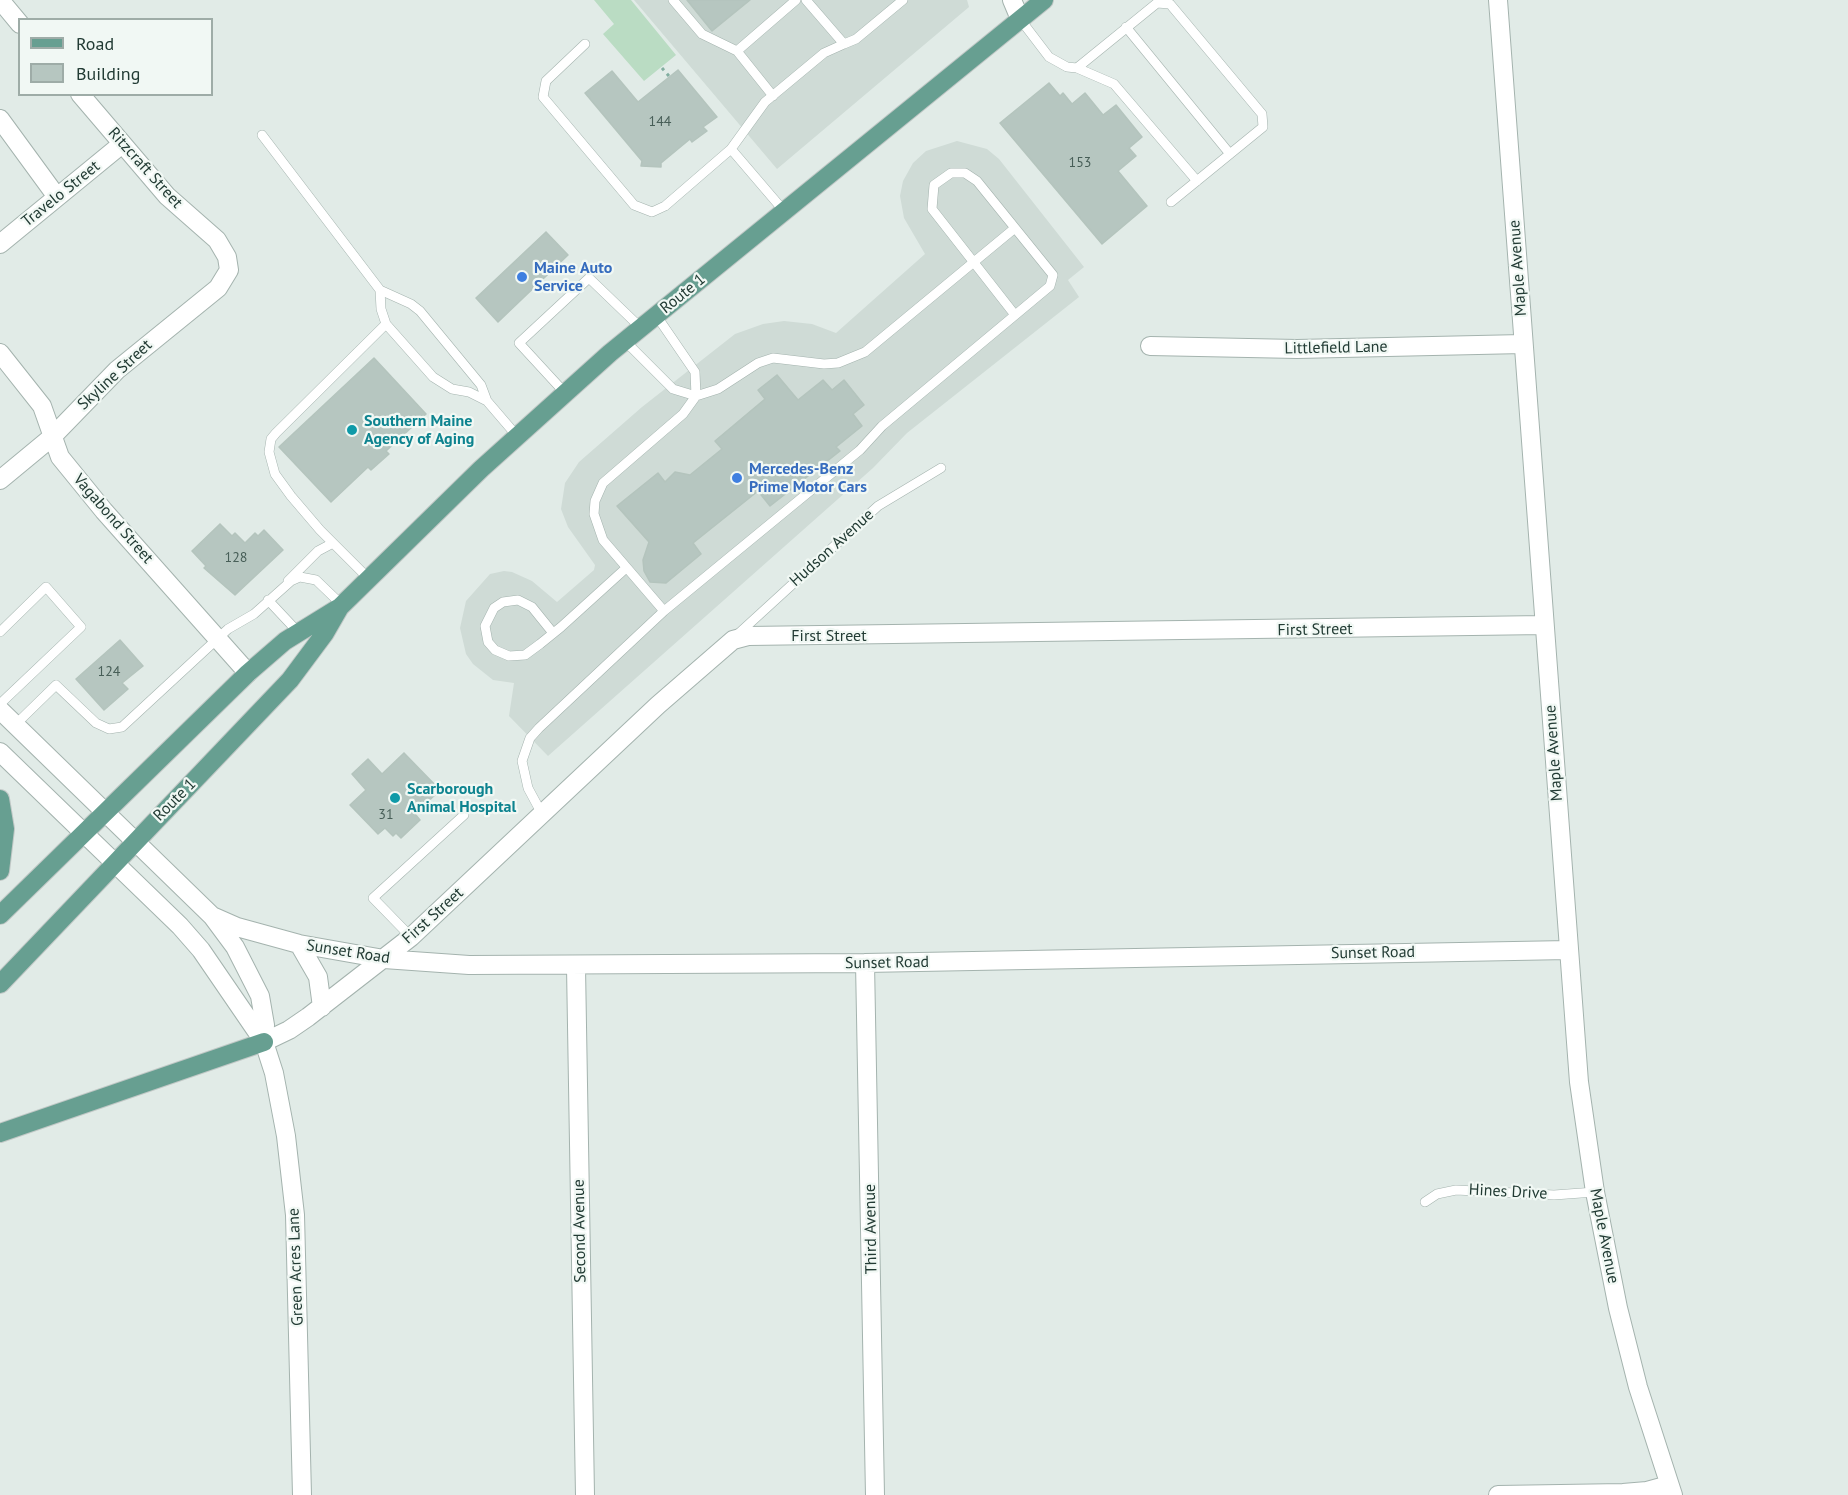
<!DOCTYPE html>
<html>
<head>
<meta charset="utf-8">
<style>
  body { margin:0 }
  #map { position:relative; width:1848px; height:1495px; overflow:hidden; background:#e1ebe7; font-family:"PT Sans",sans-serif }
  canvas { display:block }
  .legend { position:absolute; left:18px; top:18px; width:195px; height:78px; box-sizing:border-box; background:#f1f8f4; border:2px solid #9eaca7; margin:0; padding:8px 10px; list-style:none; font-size:18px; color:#223b34 }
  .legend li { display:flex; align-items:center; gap:12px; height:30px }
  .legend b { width:30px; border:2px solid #9eaca7 }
</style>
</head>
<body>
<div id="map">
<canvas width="1848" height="1495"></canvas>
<ul class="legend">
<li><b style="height:8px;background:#679f91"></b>Road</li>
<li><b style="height:16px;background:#b6c6c0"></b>Building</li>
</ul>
</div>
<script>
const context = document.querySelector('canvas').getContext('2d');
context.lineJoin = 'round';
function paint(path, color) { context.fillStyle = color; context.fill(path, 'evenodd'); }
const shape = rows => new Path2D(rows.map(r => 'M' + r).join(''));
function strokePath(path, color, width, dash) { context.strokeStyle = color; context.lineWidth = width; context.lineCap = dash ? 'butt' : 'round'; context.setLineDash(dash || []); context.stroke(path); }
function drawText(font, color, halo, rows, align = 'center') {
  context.font = font + ' "PT Sans",sans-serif'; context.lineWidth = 4.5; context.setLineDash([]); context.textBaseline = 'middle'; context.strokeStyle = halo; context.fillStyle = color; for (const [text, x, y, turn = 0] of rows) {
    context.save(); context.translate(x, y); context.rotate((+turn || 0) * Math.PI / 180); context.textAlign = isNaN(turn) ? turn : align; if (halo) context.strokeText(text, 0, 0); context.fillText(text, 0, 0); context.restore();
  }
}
paint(shape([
  [634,0,967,0,969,7,777,169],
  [957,141,987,149,999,159,1084,267,1068,280,1079,297,907,433,873,468,548,756,509,716,514,683,493,680,473,664,466,654,460,628,466,601,490,574,504,571,512,572,532,581,557,602,594,570,595,565,568,527,561,509,565,483,579,462,642,407,735,334,763,324,784,321,812,324,836,333,925,254,904,218,900,196,903,181,913,163,926,151]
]), '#cfdbd6');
paint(shape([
  [594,0,631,0,676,55,644,81,603,34,614,24]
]), '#badcc3');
const building = shape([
  [687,0,750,0,712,31,687,0],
  [678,70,717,117,703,127,707,131,692,142,690,139,661,163,661,167,641,166,642,161,585,93,612,71,638,102,678,70],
  [1049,83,1060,96,1063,93,1072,104,1085,93,1103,115,1116,105,1142,137,1129,148,1136,156,1118,171,1147,206,1102,244,1000,123,1049,83],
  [546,232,568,255,498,322,476,298,546,232],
  [374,358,426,414,386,451,389,454,371,470,368,467,331,502,279,447,374,358],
  [777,375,798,400,823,380,832,390,844,380,864,405,853,414,862,426,836,447,840,451,770,506,758,491,693,543,701,554,666,583,650,582,644,571,643,560,649,542,617,506,658,473,665,482,675,472,690,475,722,449,715,441,765,399,758,390,777,375],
  [220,524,232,536,235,533,245,543,255,533,258,536,264,530,283,550,235,595,204,568,206,566,192,551,220,524],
  [120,640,143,666,122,683,128,689,104,710,76,679,120,640],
  [404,753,440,790,415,814,420,820,401,838,396,833,393,836,385,828,378,834,350,805,366,790,352,774,368,759,382,774,404,753]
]);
paint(building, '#b6c6c0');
strokePath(building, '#b4c4bd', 1.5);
const service = shape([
  [673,0,702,34,737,51,773,96],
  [1020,19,1049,57,1067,67,1077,68,1157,3,1170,4,1262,114,1263,127,1171,202],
  [1126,27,1230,154],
  [585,44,546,81,543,97,634,205,652,212,665,206,731,149],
  [844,44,856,39,903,0],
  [737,51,796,0],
  [1077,68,1114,84,1197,181],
  [262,135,380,290,411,304,420,311,481,385,487,401],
  [784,211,731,149,765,102,824,53,844,44,806,0],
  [380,290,381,309,386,324,433,377,452,389,469,392,487,401,517,436],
  [625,341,673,389,696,396,695,372,656,315],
  [565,393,519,343,589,278,641,328],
  [368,578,320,530,291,496,275,474,269,452,271,439,276,433,386,324],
  [288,581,318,551,333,543],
  [268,600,298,632],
  [664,611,603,540,594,514,595,501,603,483,683,414,696,396,718,389,758,363,773,358,824,364,838,363,865,352,1015,228],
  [0,632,46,587,81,627,0,704],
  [553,633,532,607,518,600,503,602,494,608,485,626,488,642,495,650,509,656,525,655,540,644,561,627,625,569],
  [737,635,878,506,941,468],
  [15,725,56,685,96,723,109,729,122,727,228,629,254,614,291,581,300,577,316,580,342,605],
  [542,814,528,788,522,761,530,738,539,728,664,611,860,450,882,426,1050,286,1053,275,977,181,965,173,951,173,934,185,932,209,1015,315],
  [411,937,373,898,464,815],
  [1425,1202,1437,1194,1456,1190,1554,1195,1595,1192]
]);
const minor = shape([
  [0,0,20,24],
  [1012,0,1020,19],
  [1498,0,1579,1082,1595,1192,1618,1308,1638,1387,1673,1495],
  [0,119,57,197],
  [0,244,122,144],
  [1150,346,1297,349,1523,344],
  [0,353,42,406,60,457,104,511,248,673],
  [0,480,52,437,117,370,218,288,229,270,227,257,217,240,167,196,80,94],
  [0,710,212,916,235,947,260,996,265,1025,264,1042,274,1073,286,1136,295,1215,302,1495],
  [0,752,180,926,201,950,264,1042],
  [212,916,237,927,299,944,384,959,469,965,865,963,1568,950],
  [299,944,318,977,322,1007],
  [865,963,875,1495],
  [576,967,585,1495],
  [264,1042,289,1030,308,1017,411,937,658,705,733,640,748,636,1544,625],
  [1498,1495,1623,1493,1647,1491,1669,1485]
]);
const primary = shape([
  [0,799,5,829,0,871],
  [0,915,248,673,285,641,340,607],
  [0,984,290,680,325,633,340,607,481,469,610,353,1044,0],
  [0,1133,264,1042]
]);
strokePath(service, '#a4b3ae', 10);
strokePath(minor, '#a4b3ae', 20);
strokePath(primary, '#c1c8c6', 20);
strokePath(shape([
  [662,68,669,76]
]), '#82aea0', 3, [3, 4.5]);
strokePath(service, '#fff', 9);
strokePath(minor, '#fff', 18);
strokePath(primary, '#679f91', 18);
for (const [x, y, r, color] of [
  [522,277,6,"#3f7fe0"],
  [352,430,6,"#0f9aa8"],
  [737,478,6,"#3f7fe0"],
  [395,798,6,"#0f9aa8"]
]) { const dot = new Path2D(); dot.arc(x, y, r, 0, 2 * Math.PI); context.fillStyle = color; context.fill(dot); strokePath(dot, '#f1f8f4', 2); }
drawText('14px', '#475e57', null, [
  ["144",660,122],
  ["153",1080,163],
  ["128",236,558],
  ["124",109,672],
  ["31",386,815]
]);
drawText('16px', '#223b34', '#f1f8f4', [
  ["Ritzcraft Street",145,168,48],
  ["Travelo Street",61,194,-39],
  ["Maple Avenue",1518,268,-94],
  ["Route 1",683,294,-39],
  ["Littlefield Lane",1336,348,-1],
  ["Skyline Street",115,375,-43],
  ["Vagabond Street",113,519,49],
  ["Hudson Avenue",832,548,-42],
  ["First Street",1315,630,-1],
  ["First Street",829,636],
  ["Maple Avenue",1554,753,-94],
  ["Route 1",175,800,-45],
  ["First Street",433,916,-42],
  ["Sunset Road",348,952,9],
  ["Sunset Road",1373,953,-1],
  ["Sunset Road",887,963,-1],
  ["Hines Drive",1508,1192,3],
  ["Third Avenue",871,1229,-91],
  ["Second Avenue",580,1231,-91],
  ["Maple Avenue",1604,1236,79],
  ["Green Acres Lane",296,1267,-92]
]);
drawText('bold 16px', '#366cbe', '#f1f8f4', [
  ["Maine Auto",534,268],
  ["Service",534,286],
  ["Mercedes-Benz",749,469],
  ["Prime Motor Cars",749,487]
], 'left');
drawText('bold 16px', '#0d838f', '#f1f8f4', [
  ["Southern Maine",364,421],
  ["Agency of Aging",364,439],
  ["Scarborough",407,789],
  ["Animal Hospital",407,807]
], 'left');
</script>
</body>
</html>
